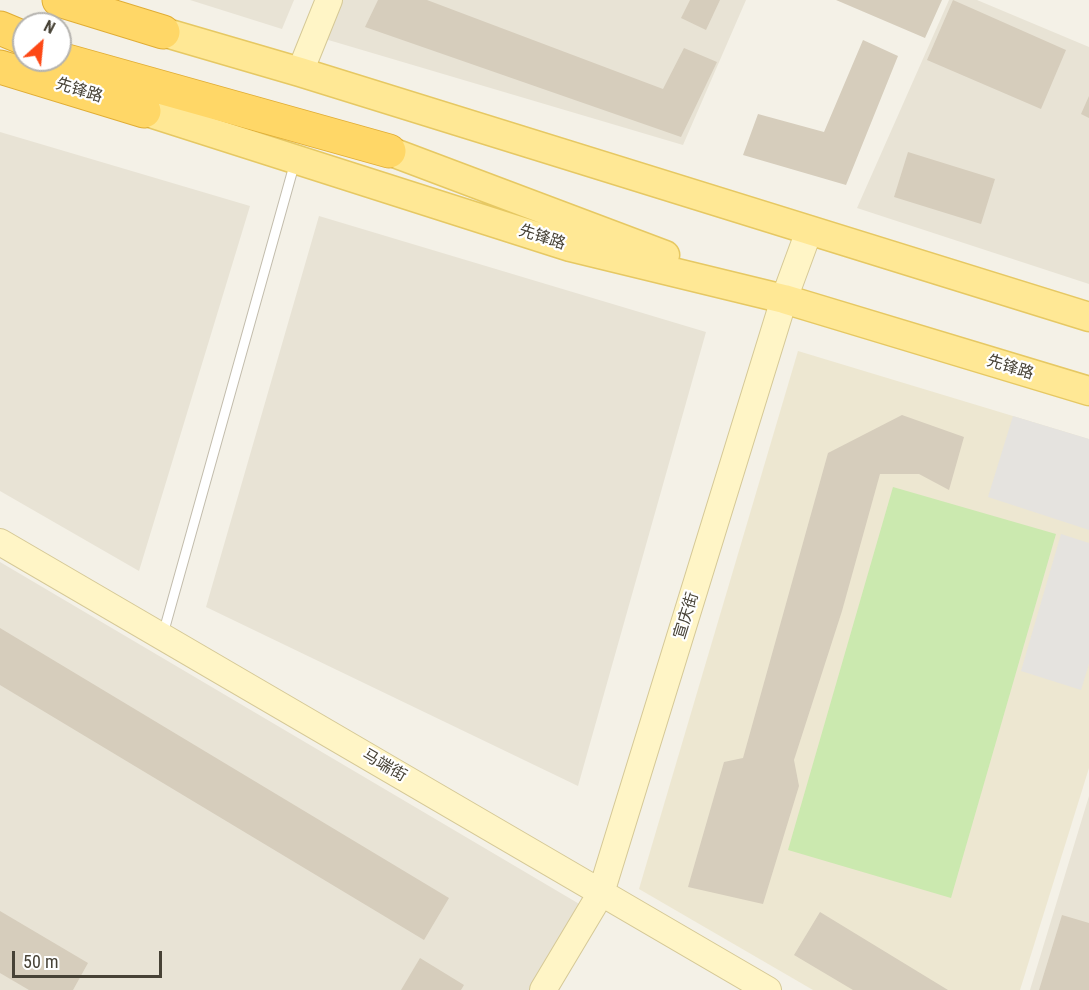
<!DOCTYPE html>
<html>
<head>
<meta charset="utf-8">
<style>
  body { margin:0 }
  #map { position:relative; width:1089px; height:990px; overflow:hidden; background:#f4f1e7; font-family:"Roboto Condensed",sans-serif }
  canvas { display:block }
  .north { position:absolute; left:12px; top:12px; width:60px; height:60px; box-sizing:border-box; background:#fff; border:2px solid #b5b3af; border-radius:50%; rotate:27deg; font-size:16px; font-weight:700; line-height:24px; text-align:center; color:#474236 }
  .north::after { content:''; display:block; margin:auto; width:21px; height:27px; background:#fd4815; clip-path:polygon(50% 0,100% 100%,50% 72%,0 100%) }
  .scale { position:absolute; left:12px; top:951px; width:150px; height:27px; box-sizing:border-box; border:3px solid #474236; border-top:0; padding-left:8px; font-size:18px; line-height:21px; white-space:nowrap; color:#474236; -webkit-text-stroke:4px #fff; paint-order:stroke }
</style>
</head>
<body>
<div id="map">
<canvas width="1089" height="990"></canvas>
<div class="north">N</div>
<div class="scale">50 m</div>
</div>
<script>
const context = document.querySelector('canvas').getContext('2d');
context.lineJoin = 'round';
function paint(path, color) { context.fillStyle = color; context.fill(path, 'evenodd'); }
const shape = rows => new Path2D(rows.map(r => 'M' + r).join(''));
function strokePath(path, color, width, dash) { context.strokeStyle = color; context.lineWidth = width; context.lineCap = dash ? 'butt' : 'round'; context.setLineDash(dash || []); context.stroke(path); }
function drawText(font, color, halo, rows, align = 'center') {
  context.font = font + ' "Roboto Condensed","Noto Sans SC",sans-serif'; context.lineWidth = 4.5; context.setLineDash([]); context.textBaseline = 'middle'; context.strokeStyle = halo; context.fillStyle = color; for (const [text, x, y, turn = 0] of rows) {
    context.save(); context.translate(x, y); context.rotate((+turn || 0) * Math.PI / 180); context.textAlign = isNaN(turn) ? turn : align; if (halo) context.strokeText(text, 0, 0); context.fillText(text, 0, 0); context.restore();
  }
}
paint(shape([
  [190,0,294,0,282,29],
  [340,0,746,0,683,145,325,39],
  [949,0,977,0,1089,47,1089,284,857,208],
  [0,132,250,206,139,571,0,491],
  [319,216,706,332,578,786,206,607],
  [0,562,581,905,529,990,0,990],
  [1089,796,1089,990,1030,990]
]), '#e8e3d5');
paint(shape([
  [798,351,1089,439,1089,768,1020,990,813,990,639,889]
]), '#ede7d1');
paint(shape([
  [893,487,1056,534,951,898,788,850]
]), '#cbe9af');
paint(shape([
  [1013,416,1089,439,1089,530,988,497],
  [1061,534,1089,543,1089,664,1081,690,1021,671]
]), '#e5e3df');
paint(shape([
  [378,0,427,0,663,89,684,48,717,62,681,137,365,27],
  [690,0,720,0,706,30,681,18],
  [836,0,942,0,925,38],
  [953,0,1066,50,1041,109,927,60],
  [863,40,898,56,846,185,743,155,758,114,824,132],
  [1089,96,1089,118,1081,114],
  [908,152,995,179,981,224,894,197],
  [902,415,964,437,949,490,919,474,880,474,842,611,794,760,799,786,763,904,688,887,724,762,743,758,828,453],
  [0,628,449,898,424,940,0,685],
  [0,911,88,963,73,990,29,990,0,973],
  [820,912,948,990,853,990,794,955],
  [1062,915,1089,923,1089,990,1039,990],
  [420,958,464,985,461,990,401,990]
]), '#d6cdbc');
const lane = shape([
  [163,634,295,162]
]);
const secondary = shape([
  [300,72,329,0],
  [0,542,768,990],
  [543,990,601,893,784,299,809,231]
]);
const primary = shape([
  [163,32,300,72,1089,317],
  [144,111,570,247,784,299,1089,391],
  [389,151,665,255]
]);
const highway = shape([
  [59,0,163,32],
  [0,28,24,38],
  [60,59,389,151],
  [0,67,144,111]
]);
strokePath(lane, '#c2bcac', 11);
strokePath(secondary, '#d5c896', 28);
strokePath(primary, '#e6c863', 31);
strokePath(highway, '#e0ad35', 35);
strokePath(lane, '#fff', 9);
strokePath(secondary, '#fff5c6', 26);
strokePath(primary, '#ffe895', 28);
strokePath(highway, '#ffd767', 33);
drawText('16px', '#474236', '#fff', [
  ["先锋路",79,91,17],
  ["先锋路",542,238,18],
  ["先锋路",1010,368,17],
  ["宣庆街",687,616,-73],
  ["马端街",384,766,30]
]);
</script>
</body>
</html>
